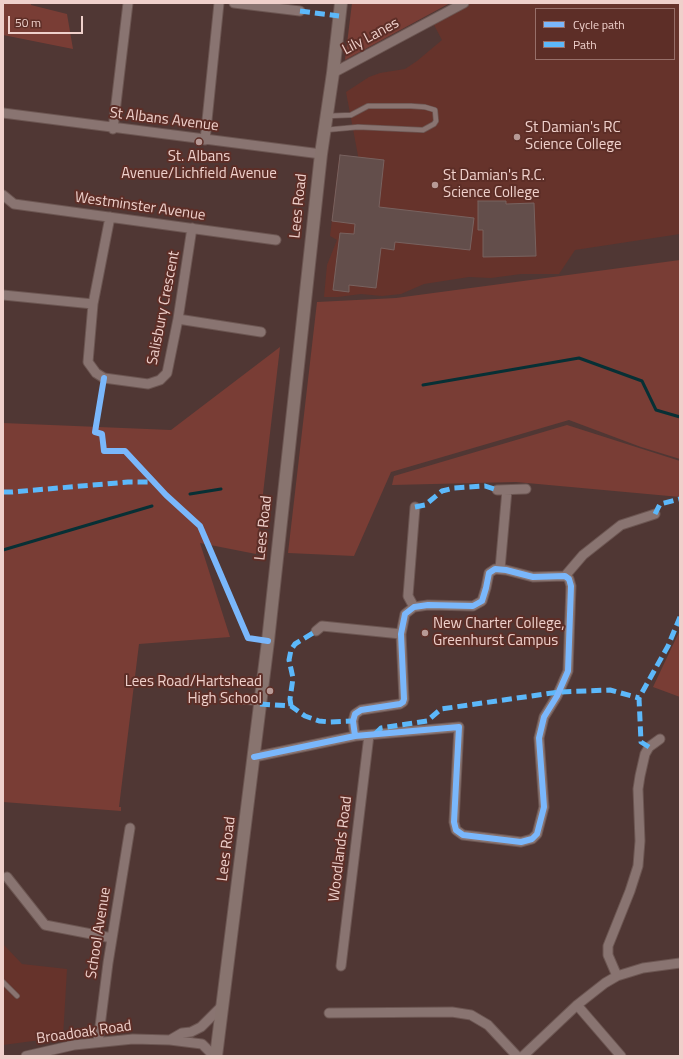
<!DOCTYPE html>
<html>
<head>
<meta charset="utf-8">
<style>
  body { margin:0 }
  #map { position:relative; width:683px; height:1059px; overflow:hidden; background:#503734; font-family:"Titillium Web",sans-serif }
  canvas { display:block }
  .frame { position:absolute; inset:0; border:4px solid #efd0cb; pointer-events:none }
  .legend { position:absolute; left:535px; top:8px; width:140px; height:52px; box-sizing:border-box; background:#5d2e27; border:1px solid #976f69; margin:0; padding:5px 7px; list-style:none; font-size:12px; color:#efd0cb }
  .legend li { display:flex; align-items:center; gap:8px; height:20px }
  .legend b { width:20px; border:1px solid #976f69 }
  .scale { position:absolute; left:8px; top:16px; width:75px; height:18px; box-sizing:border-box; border:2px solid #efd0cb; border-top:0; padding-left:5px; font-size:12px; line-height:14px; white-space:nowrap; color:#efd0cb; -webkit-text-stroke:3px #5d2e27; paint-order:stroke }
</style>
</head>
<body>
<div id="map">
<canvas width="683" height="1059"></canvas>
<div class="frame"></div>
<ul class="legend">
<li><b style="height:5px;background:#7ab7fb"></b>Cycle path</li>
<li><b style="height:5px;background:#5cb8fa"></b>Path</li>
</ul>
<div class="scale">50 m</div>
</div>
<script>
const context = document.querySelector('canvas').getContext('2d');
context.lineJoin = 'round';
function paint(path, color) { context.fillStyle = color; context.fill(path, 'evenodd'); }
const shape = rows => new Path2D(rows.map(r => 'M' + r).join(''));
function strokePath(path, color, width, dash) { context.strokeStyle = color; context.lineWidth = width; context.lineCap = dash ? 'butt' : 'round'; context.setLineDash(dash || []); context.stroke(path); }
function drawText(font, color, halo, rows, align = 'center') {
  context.font = font + ' "Titillium Web",sans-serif'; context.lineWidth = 4; context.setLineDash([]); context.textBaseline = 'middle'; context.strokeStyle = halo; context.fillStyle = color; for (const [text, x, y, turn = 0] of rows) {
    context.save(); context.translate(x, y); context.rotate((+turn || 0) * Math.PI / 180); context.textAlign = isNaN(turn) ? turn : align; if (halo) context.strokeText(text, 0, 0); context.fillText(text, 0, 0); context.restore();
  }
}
paint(shape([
  [470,3,680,3,680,234,575,250,559,274,521,274,491,278,469,277,424,284,401,294,382,296,361,294,338,297,324,297,327,265,337,240,330,236,339,159,359,161,346,92,369,77,380,73,405,69,417,61,442,40,433,23],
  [536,9,674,9,674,59,536,59],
  [3,944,22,964,67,969,63,1037,3,1045]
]), '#66332b');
paint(shape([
  [3,3,31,3,31,5,67,14,73,49,3,35],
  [352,3,450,3,345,60],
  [680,260,680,459,641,447,569,420,391,472,354,556,288,553,317,302,396,298],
  [280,347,256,554,200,543,230,637,139,644,119,807,121,807,121,811,3,802,3,423,171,430],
  [567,425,680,461,680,497,516,482,392,485,394,476],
  [680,630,680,697,653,687]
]), '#793d35');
strokePath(shape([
  [423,385,579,358,642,381,656,410,680,417],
  [190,494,221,489],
  [3,550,152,506]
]), '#073035', 3);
const building = shape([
  [340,155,384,160,379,207,474,218,470,250,395,242,394,250,381,248,376,288,349,285,349,292,333,290,340,233,354,234,355,224,332,221,340,155],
  [478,201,506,201,506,204,534,203,536,256,483,257,483,230,478,230,478,201]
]);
paint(building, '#634e4b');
strokePath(building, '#78625f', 1);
const lane = shape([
  [325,130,358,127,423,130,434,124,436,121,435,110,425,107,411,106,368,106,351,115,327,116],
  [222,700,259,703],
  [3,982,17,996]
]);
const street = shape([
  [234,3,300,11],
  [333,73,464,3],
  [3,113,321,154],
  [113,129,128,3],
  [205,140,219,3],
  [3,195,14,204,276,240],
  [110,217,93,304,88,362,96,373,104,378,148,384,160,380,167,373,178,319,192,228],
  [3,295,93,304],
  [178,319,261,332],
  [497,490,526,489],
  [500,569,507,490],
  [565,576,583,555,621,525,655,514],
  [414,607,408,596,415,507],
  [316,631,322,626,401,634],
  [254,757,355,736,459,727,454,822,456,830,463,835,521,842,532,839,537,834,544,807,539,738,544,717,557,696,568,671,571,586,569,579,565,576,533,577,506,570,495,569,489,573,486,588,482,601,473,606,428,605,414,607,405,614,401,634,404,699,403,702,400,704,361,710,355,714,353,721,355,736],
  [7,877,45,925,112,938],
  [341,966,369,735],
  [617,976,608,955,608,946,630,891,638,866,640,841,638,789,640,776,645,754,649,747,660,739],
  [577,1005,621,1056],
  [329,1013,452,1012,471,1015,488,1025,517,1056],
  [170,1040,182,1033,191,1032,201,1027,223,1005],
  [98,1042,108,963,130,828],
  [26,1056,74,1045,133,1039,170,1040,202,1044,214,1056],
  [523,1056,577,1005,605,983,617,976,643,968,680,963]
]);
const secondary = shape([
  [216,1056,268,641,321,154,333,73,341,3]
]);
strokePath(lane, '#6c5652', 6);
strokePath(street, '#6c5652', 11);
strokePath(secondary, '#6c5652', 14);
strokePath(lane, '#897471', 4.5);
strokePath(street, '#897471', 9);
strokePath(secondary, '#88746f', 12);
strokePath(shape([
  [300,11,339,16],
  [3,492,12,492,128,482,154,482],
  [415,507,425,505,442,491,454,488,485,486,497,490],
  [655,514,660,504,680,499],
  [260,704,291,706,305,716,319,721,330,722,353,721],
  [291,706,290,699,293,678,289,660,291,650,295,644,316,631],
  [375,734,381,728,427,721,441,709,559,692,610,690,639,698],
  [649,747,641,742,639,698,668,646,680,617]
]), '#5cb8fa', 5, [10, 5]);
strokePath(shape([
  [104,378,95,432,102,434,104,451,125,451,166,495,200,526,248,638,268,641],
  [254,757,355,736,459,727,454,822,456,830,463,835,521,842,532,839,537,834,544,807,539,738,544,717,557,696,568,671,571,586,569,579,565,576,533,577,506,570,495,569,489,573,486,588,482,601,473,606,428,605,414,607,405,614,401,634,404,699,403,702,400,704,361,710,355,714,353,721,355,736]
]), '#7ab7fb', 6);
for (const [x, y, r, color] of [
  [517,137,4,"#b79a96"],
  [199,142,4,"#b79a96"],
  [435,185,4,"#b79a96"],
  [425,633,4,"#b79a96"],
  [270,691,4,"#b79a96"]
]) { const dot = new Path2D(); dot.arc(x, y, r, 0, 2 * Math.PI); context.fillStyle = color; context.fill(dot); strokePath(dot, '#5d2e27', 1.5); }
drawText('15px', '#efd0cb', '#5d2e27', [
  ["Lily Lanes",371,37,-28],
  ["St Albans Avenue",164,120,7],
  ["Lees Road",299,206,-84],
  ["Westminster Avenue",140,207,8],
  ["Salisbury Crescent",164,308,-79],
  ["Lees Road",264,528,-84],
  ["Lees Road",227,849,-83],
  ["Woodlands Road",341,849,-83],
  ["School Avenue",99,933,-81],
  ["Broadoak Road",84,1033,-8]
]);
drawText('15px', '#efd0cb', '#5d2e27', [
  ["St Damian's RC",525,128],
  ["Science College",525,145],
  ["St. Albans",199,157,"center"],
  ["Avenue/Lichfield Avenue",199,174,"center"],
  ["St Damian's R.C.",443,176],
  ["Science College",443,193],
  ["New Charter College,",433,624],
  ["Greenhurst Campus",433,641],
  ["Lees Road/Hartshead",262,682,"right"],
  ["High School",262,699,"right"]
], 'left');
</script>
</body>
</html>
